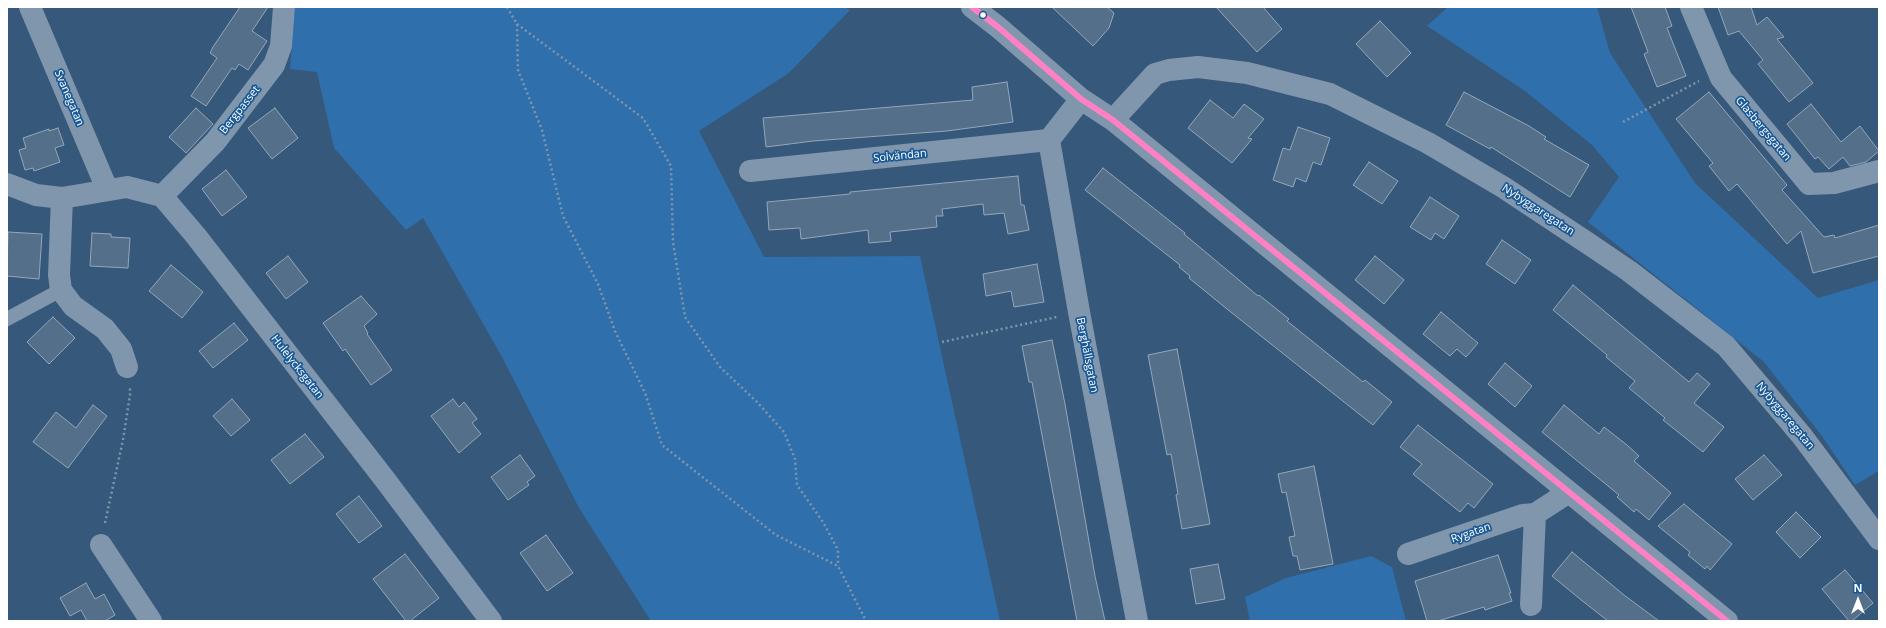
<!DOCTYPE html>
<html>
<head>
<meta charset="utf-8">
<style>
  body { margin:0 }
  #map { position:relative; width:1886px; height:628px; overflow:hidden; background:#36587a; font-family:"Open Sans",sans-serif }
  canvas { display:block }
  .frame { position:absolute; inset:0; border:8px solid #fff; pointer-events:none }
  .north { position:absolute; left:1838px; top:580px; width:40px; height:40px; -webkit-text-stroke:3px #1a5996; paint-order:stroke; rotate:0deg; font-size:11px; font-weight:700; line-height:16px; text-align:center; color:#fff }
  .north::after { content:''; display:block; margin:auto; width:14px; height:18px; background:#fff; clip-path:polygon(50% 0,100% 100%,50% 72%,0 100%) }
</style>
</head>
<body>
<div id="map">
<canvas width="1886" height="628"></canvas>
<div class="frame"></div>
<div class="north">N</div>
</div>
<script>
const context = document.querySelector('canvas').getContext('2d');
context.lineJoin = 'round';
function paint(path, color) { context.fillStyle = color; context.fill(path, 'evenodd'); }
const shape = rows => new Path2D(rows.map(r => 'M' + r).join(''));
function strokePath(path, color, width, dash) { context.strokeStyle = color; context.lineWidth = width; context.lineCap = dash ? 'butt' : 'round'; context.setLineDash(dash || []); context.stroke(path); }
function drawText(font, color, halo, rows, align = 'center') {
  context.font = font + ' "Open Sans",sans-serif'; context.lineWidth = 3.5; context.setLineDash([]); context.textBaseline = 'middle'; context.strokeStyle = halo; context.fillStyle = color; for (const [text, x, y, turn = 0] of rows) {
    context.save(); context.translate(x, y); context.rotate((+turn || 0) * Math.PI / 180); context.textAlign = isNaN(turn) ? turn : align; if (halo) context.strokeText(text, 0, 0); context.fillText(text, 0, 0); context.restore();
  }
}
paint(shape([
  [295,7,844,7,850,10,789,73,699,131,764,257,920,256,1000,621,651,621,579,508,502,357,423,218,406,230,334,148,317,72,290,69],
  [1448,7,1597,7,1610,53,1695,183,1818,298,1879,280,1879,471,1855,485,1822,436,1764,362,1588,222,1619,177,1592,145,1525,91,1427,26],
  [1371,556,1392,567,1406,621,1250,621,1245,597,1286,578]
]), '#2f6fac');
const building = shape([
  [240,7,268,7,252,31,267,41,248,70,239,64,235,70,232,68,206,106,191,96,217,58,210,53,213,47,240,7],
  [1052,7,1107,7,1114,13,1109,28,1093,46,1052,7],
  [1216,7,1263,7,1282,29,1257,52,1216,7],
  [1631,7,1665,7,1672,26,1667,28,1686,76,1657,87,1644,54,1648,52,1631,7],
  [1718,7,1751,7,1757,25,1767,17,1784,37,1777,39,1813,83,1789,102,1758,64,1763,60,1739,31,1728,35,1718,7],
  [1380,21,1411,53,1387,77,1356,44,1380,21],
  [1007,82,1013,122,947,131,813,141,766,147,763,118,973,100,972,87,1007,82],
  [1464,92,1529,126,1546,137,1544,139,1589,165,1570,197,1491,147,1490,149,1446,125,1464,92],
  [1709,92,1787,185,1782,190,1824,237,1834,235,1835,238,1879,225,1879,256,1813,273,1801,231,1787,244,1737,184,1729,191,1709,166,1713,163,1676,119,1709,92],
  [1210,100,1233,118,1244,104,1264,119,1248,138,1252,139,1232,163,1188,128,1210,100],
  [1811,104,1841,142,1860,126,1879,151,1866,162,1850,166,1843,157,1829,169,1818,157,1815,159,1787,124,1811,104],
  [196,108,213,124,186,153,169,137,196,108],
  [275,108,298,138,272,159,248,128,275,108],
  [1298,127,1330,138,1321,165,1313,162,1306,182,1296,178,1293,187,1273,180,1283,148,1290,150,1298,127],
  [58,128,64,145,55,148,60,162,34,171,33,168,25,170,19,150,26,148,23,138,49,129,49,131,58,128],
  [1369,162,1398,181,1382,204,1353,185,1369,162],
  [1103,168,1185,233,1184,234,1258,296,1259,295,1289,319,1287,321,1363,382,1365,380,1392,402,1373,425,1227,309,1189,278,1190,276,1179,267,1180,265,1085,190,1103,168],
  [226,170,247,197,222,216,202,189,226,170],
  [1018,176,1021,205,1024,205,1029,230,1008,234,1004,213,984,215,983,204,942,209,943,216,936,216,937,227,890,232,891,241,869,243,868,230,801,239,800,228,769,230,767,202,850,194,850,192,1018,176],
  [1430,197,1459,216,1444,239,1435,233,1431,240,1410,227,1430,197],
  [8,232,42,234,39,279,7,276,8,232],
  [92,233,111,234,111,237,130,238,128,268,90,266,92,233],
  [1502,240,1531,260,1515,284,1486,264,1502,240],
  [288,256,308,282,286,299,266,273,288,256],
  [1375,256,1404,280,1384,304,1355,280,1375,256],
  [1037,264,1044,302,1014,307,1011,291,986,296,983,274,1037,264],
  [171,265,203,292,182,318,149,291,171,265],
  [1573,285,1689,382,1697,373,1710,384,1694,403,1724,427,1703,452,1663,420,1665,418,1629,388,1635,381,1606,357,1607,355,1553,310,1573,285],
  [361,296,377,314,364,326,368,333,367,334,392,370,371,385,345,349,343,351,323,323,361,296],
  [1441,312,1478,343,1466,357,1457,349,1450,356,1423,334,1441,312],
  [53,317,75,338,49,364,27,342,53,317],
  [234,323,248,340,213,368,199,351,234,323],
  [1052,340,1065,404,1095,576,1105,621,1077,621,1032,382,1029,382,1022,346,1052,340],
  [1177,349,1210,524,1182,529,1176,495,1178,494,1171,454,1167,455,1148,355,1177,349],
  [1505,363,1532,386,1515,407,1488,384,1505,363],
  [232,399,250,420,231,436,213,416,232,399],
  [453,399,459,407,464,402,477,419,472,423,481,434,459,453,431,416,453,399],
  [93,405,107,416,68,468,33,442,56,412,76,428,93,405],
  [1564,405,1599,434,1604,427,1627,445,1639,456,1634,461,1671,493,1649,520,1636,509,1634,512,1617,497,1619,495,1542,432,1564,405],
  [1418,425,1493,484,1474,508,1468,503,1460,512,1413,474,1422,464,1400,447,1418,425],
  [305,434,324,457,290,484,271,460,305,434],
  [520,455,535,476,527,482,529,485,508,500,491,477,520,455],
  [1764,455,1782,475,1753,500,1735,479,1764,455],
  [1314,466,1333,564,1300,570,1297,556,1293,556,1289,537,1295,536,1286,492,1282,493,1278,474,1314,466],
  [359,496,382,526,359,543,336,514,359,496],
  [1684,504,1732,544,1710,570,1707,566,1705,569,1688,555,1690,552,1658,526,1684,504],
  [1796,512,1821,537,1800,558,1776,532,1796,512],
  [546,535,573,573,547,591,520,553,546,535],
  [1572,552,1624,595,1659,621,1608,621,1580,599,1552,576,1572,552],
  [405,554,439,598,410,621,406,621,373,579,405,554],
  [1498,555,1511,593,1509,593,1512,601,1485,610,1484,607,1438,621,1427,621,1415,581,1498,555],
  [1218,564,1225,599,1196,604,1190,569,1218,564],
  [1845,570,1873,603,1852,621,1849,621,1822,589,1845,570],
  [86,583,95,599,104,594,115,615,105,621,87,621,81,610,70,616,60,598,86,583]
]);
paint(building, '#536f89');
strokePath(building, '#94a7ba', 1);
strokePath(shape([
  [507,7,517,24,518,70,542,130,563,216,598,284,615,331,645,393,662,445,776,535,838,566,866,621],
  [517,24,643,118,671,166,673,242,685,317,720,367,757,402,784,432,795,459,797,485,823,522,838,550,838,566],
  [1623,122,1699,81],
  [942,342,1057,317],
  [105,523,123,440,130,395,130,388]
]), '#7f96ad', 2.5, [2, 3]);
strokePath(shape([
  [7,319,61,290]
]), '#7f96ad', 14);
strokePath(shape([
  [30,7,107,189],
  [972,7,998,27,1081,99,1113,120,1727,621],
  [1691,7,1721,78,1809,184,1834,183,1879,171],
  [1081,99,1049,140,1079,312,1137,621],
  [1113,120,1155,74,1169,70,1198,67,1247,73,1330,94,1428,143,1503,187,1589,244,1629,271,1726,346,1802,436,1879,539],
  [750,171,1049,140],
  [7,184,36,195,62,198,127,187,162,196,196,236,386,481,491,621],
  [162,196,215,142,274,65,281,46,284,7],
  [62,198,59,275,61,290,73,306,105,329,121,349,127,367],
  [101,545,151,621],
  [1408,554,1523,515,1535,514],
  [1531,605,1535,514,1569,492]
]), '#7f96ad', 22);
strokePath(shape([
  [972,7,998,27,1081,99,1113,120,1727,621]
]), '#ff80c5', 6);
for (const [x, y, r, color] of [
  [983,15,3.5,"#fff"]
]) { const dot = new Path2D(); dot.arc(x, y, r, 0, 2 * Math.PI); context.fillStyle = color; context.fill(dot); strokePath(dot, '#1a5996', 1.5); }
drawText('11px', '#fff', '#1a5996', [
  ["Svanegatan",69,98,67],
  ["Bergpasset",240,110,-52],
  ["Glasbergsgatan",1763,129,50],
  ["Solvändan",900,156,-6],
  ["Nybyggaregatan",1538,210,33],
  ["Berghällsgatan",1087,355,79],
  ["Hulelycksgatan",297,367,52],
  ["Nybyggaregatan",1785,416,50],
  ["Rygatan",1471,533,-19]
]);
</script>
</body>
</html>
